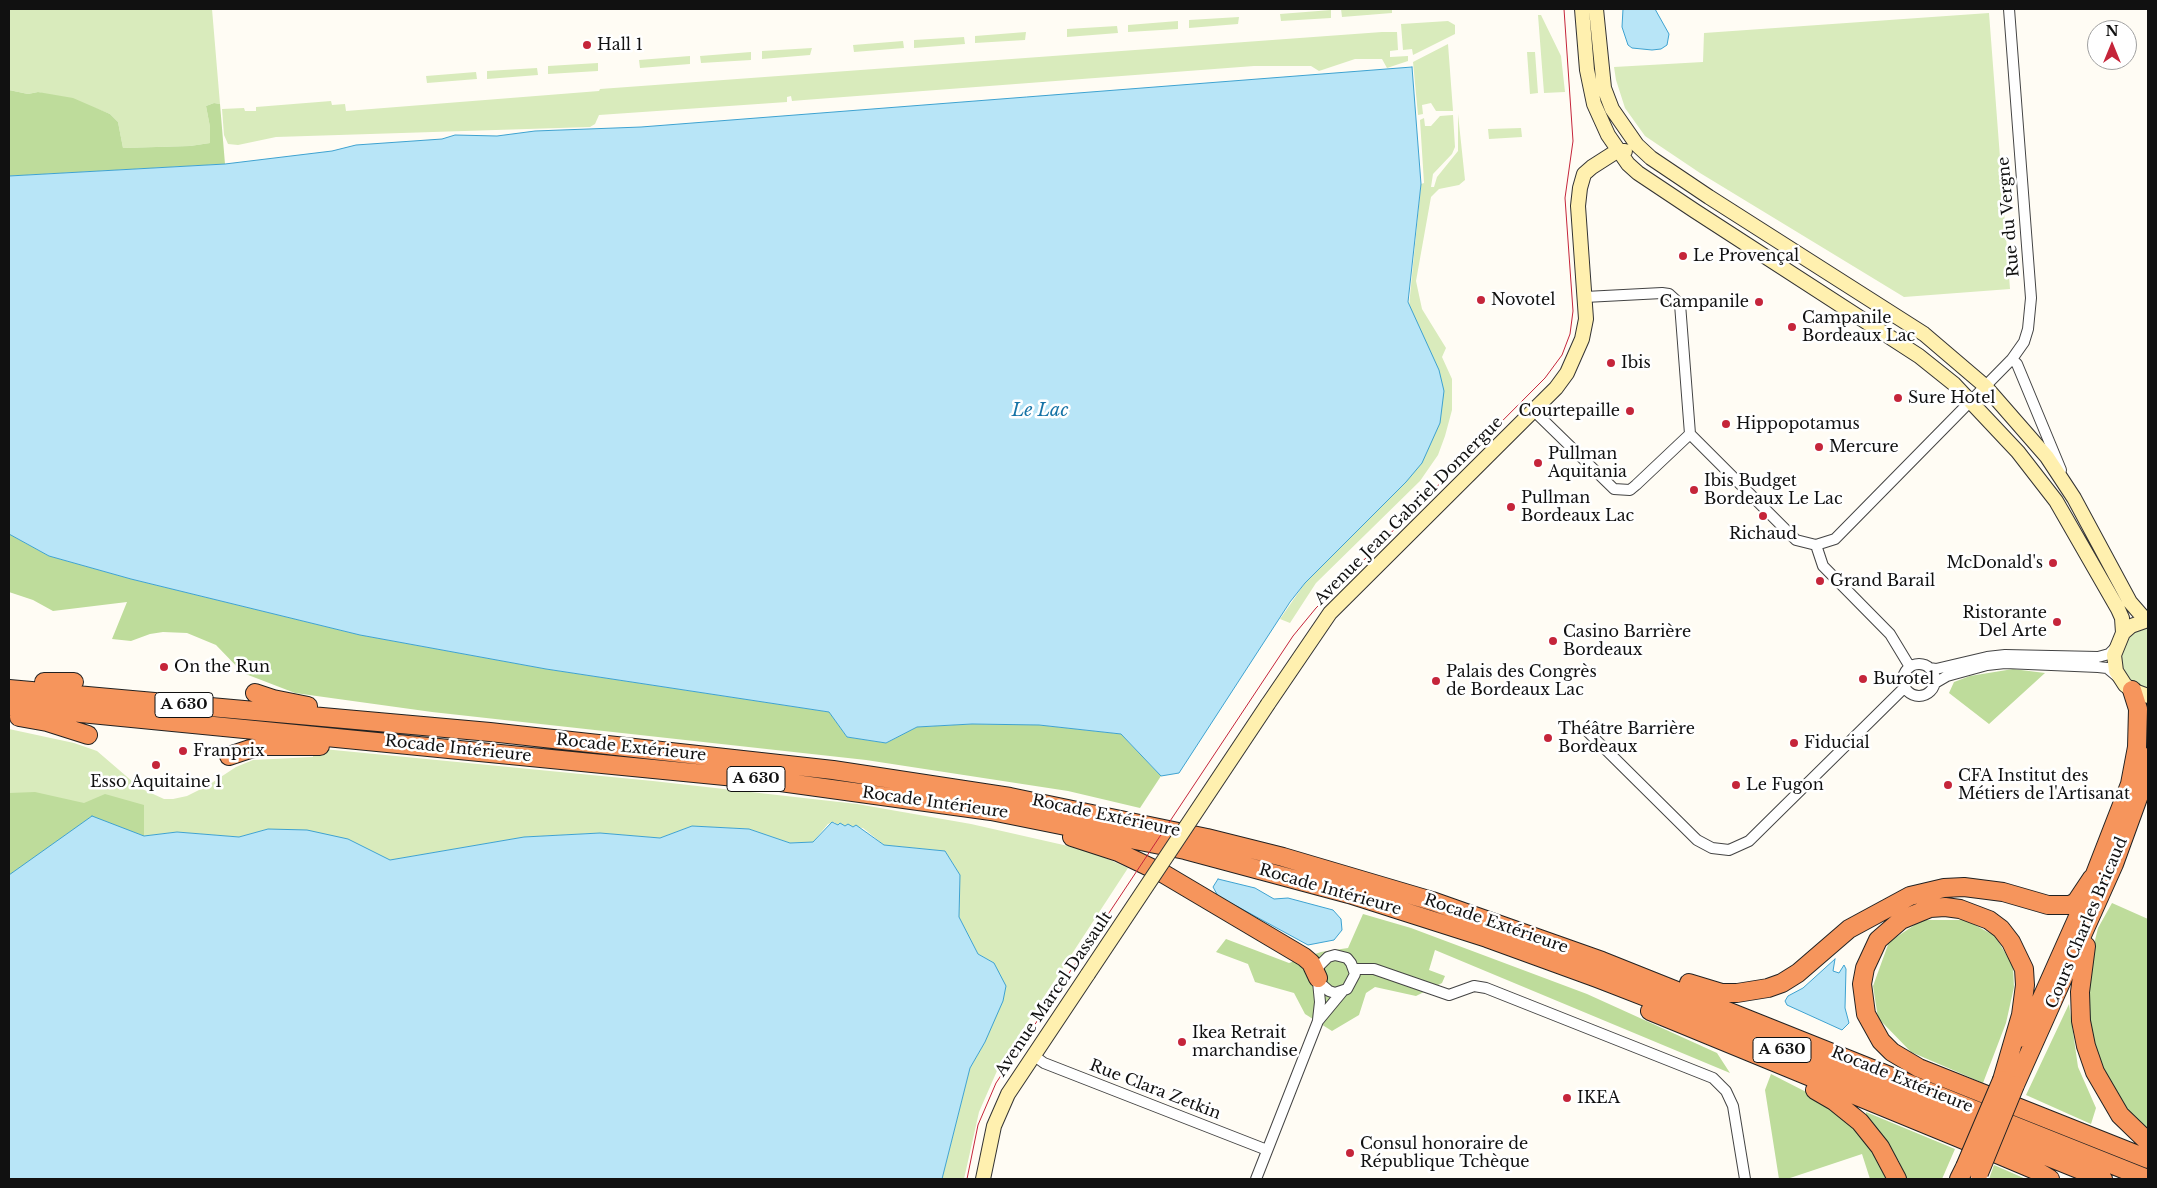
<!DOCTYPE html>
<html>
<head>
<meta charset="utf-8">
<style>
  body { margin:0 }
  #map { position:relative; width:2157px; height:1188px; overflow:hidden; background:#fffcf4; font-family:"Libre Baskerville",serif }
  canvas { display:block }
  .frame { position:absolute; inset:0; border:10px solid #111; pointer-events:none }
  .north { position:absolute; left:2087px; top:20px; width:50px; height:50px; box-sizing:border-box; background:#fff; border:1px solid #a0a0a0; border-radius:50%; rotate:0deg; font-size:14px; font-weight:700; line-height:20px; text-align:center; color:#111 }
  .north::after { content:''; display:block; margin:auto; width:18px; height:22px; background:#c5253a; clip-path:polygon(50% 0,100% 100%,50% 72%,0 100%) }
</style>
</head>
<body>
<div id="map">
<canvas width="2157" height="1188"></canvas>
<div class="frame"></div>
<div class="north">N</div>
</div>
<script>
const context = document.querySelector('canvas').getContext('2d');
context.lineJoin = 'round';
function paint(path, color) { context.fillStyle = color; context.fill(path, 'evenodd'); }
const shape = rows => new Path2D(rows.map(r => 'M' + r).join(''));
function strokePath(path, color, width, dash) { context.strokeStyle = color; context.lineWidth = width; context.lineCap = dash ? 'butt' : 'round'; context.setLineDash(dash || []); context.stroke(path); }
function drawText(font, color, halo, rows, align = 'center') {
  context.font = font + ' "Libre Baskerville",serif'; context.lineWidth = 5; context.setLineDash([]); context.textBaseline = 'middle'; context.strokeStyle = halo; context.fillStyle = color; for (const [text, x, y, turn = 0] of rows) {
    context.save(); context.translate(x, y); context.rotate((+turn || 0) * Math.PI / 180); context.textAlign = isNaN(turn) ? turn : align; if (halo) context.strokeText(text, 0, 0); context.fillText(text, 0, 0); context.restore();
  }
}
paint(shape([
  [9,9,212,9,220,104,214,103,206,106,210,127,210,143,190,146,123,148,118,122,110,114,95,108,38,92,28,94,9,90],
  [1341,9,1392,9,1392,13,1342,17],
  [1331,10,1331,18,1281,21,1280,14],
  [1989,13,2010,289,1904,297,1700,173,1645,136,1625,108,1616,80,1614,67,1703,62,1704,33],
  [1538,15,1541,15,1561,56,1565,92,1544,93],
  [1239,17,1238,24,1189,28,1189,20],
  [1178,21,1178,29,1128,32,1128,25],
  [1448,21,1455,25,1455,34,1413,55,1412,49,1403,50,1401,24],
  [1117,26,1118,33,1067,37,1067,29],
  [1026,32,1025,40,975,43,975,36],
  [1382,32,1397,32,1398,50,1390,51,1390,57,1408,56,1408,61,1387,68,1382,59,1355,59,1319,71,1311,66,1254,66,804,100,792,101,791,96,787,97,787,102,599,115,595,124,590,127,276,137,238,145,228,144,224,135,222,109,244,108,245,111,256,111,256,107,331,101,332,105,345,104,346,111,599,91,600,89],
  [964,37,965,44,914,48,914,40],
  [903,41,904,48,854,52,853,45],
  [1448,44,1453,111,1436,111,1431,103,1422,105,1423,114,1418,115,1413,62],
  [812,48,810,55,762,59,762,51],
  [751,52,751,60,701,63,700,56],
  [1527,52,1535,52,1538,93,1530,94],
  [690,56,690,64,640,68,639,60],
  [598,63,598,71,548,74,548,66],
  [537,68,538,75,487,79,487,71],
  [476,72,477,79,427,83,426,76],
  [1458,114,1465,180,1459,185,1439,189,1431,197,1416,281,1422,309,1446,348,1442,357,1452,379,1452,410,1445,436,1438,455,1420,481,1316,583,1290,623,1280,619,1305,583,1409,306,1421,184,1424,183,1420,120,1424,118,1425,126,1431,126,1440,116,1453,115,1455,147,1452,154,1433,174,1431,187,1434,187,1437,177,1458,151],
  [1521,128,1522,137,1489,139,1488,129],
  [2148,627,2148,690,2130,681,2123,672,2120,662,2121,651,2126,641,2133,633],
  [9,729,74,743,97,751,140,788,164,799,173,799,187,796,207,786,236,767,253,760,313,757,313,748,653,781,857,804,971,824,1090,851,1128,868,1000,1064,979,1112,964,1179,942,1179,970,1068,985,1042,994,963,978,954,959,917,960,875,945,851,884,845,863,828,842,825,840,823,838,825,834,822,828,824,813,842,790,843,749,829,692,826,660,838,600,833,524,837,390,860,348,839,268,829,239,837,177,832,144,836,9,875]
]), '#d9ebbc');
paint(shape([
  [9,90,28,94,38,92,73,98,110,114,118,122,123,148,190,146,210,143,210,127,206,106,214,103,220,104,225,164,9,176],
  [9,534,49,556,131,579,360,635,546,669,829,712,847,737,886,743,917,727,972,724,1039,725,1121,734,1161,776,1140,808,1068,791,866,760,432,712,295,693,243,673,216,645,187,633,163,632,150,634,131,641,112,639,127,602,53,611,33,600,9,592],
  [2013,669,2045,673,1989,724,1949,693,1954,682,1970,676],
  [35,792,84,803,105,794,144,805,144,836,92,816,9,875,9,793],
  [2112,903,2148,919,2148,1129,2133,1118,2111,1084,2091,1040,2086,977,2098,928],
  [1363,914,1411,928,1587,994,1717,1053,1730,1073,1435,950,1429,970,1445,976,1442,983,1416,996,1375,987,1366,993,1359,1015,1332,1031,1305,1014,1294,993,1255,982,1248,964,1216,952,1226,939,1289,963,1321,952,1348,948],
  [1922,920,1966,920,1995,936,2013,966,2014,987,2006,1023,1983,1083,1911,1052,1878,1018,1873,986,1889,942],
  [2069,1004,2078,1067,2096,1108,2091,1124,2026,1095],
  [1771,1074,1816,1097,1853,1126,1878,1157,1887,1179,1870,1179,1862,1154,1787,1179,1779,1179,1765,1090],
  [1866,1112,1955,1149,1942,1179,1904,1179,1899,1161,1866,1121],
  [1994,1165,2026,1179,1989,1179]
]), '#bedc9b');
const water = shape([
  [1623,9,1655,9,1669,34,1667,45,1661,49,1652,50,1632,48,1628,45,1622,27,1623,9],
  [1412,67,1421,184,1408,302,1439,370,1444,391,1440,423,1422,463,1406,482,1305,583,1290,602,1179,773,1161,776,1121,734,1039,725,972,724,917,727,886,743,847,737,829,712,546,669,360,635,131,579,49,556,9,534,9,176,225,164,332,151,356,145,442,139,455,135,497,136,535,131,641,127,1412,67],
  [92,816,144,836,177,832,239,837,268,829,307,830,348,839,390,860,524,837,600,833,660,838,692,826,749,829,790,843,813,842,832,822,838,825,840,823,845,826,848,824,853,827,856,825,884,845,945,851,960,875,959,917,978,954,994,963,1006,986,1003,1001,985,1042,970,1068,942,1179,9,1179,9,875,92,816],
  [1218,879,1255,888,1274,899,1288,898,1333,910,1341,919,1342,930,1334,940,1308,945,1218,896,1213,887,1218,879],
  [1835,959,1833,971,1839,973,1844,965,1846,969,1845,1008,1849,1023,1842,1030,1787,1005,1785,1001,1788,996,1803,988,1835,959]
]);
paint(water, '#b8e5f7');
strokePath(water, '#3ea2d0', 1);
const street = shape([
  [1585,297,1662,293,1669,294,1680,304,1690,434],
  [2012,359,2017,364,2061,470],
  [1534,411,1614,489,1630,490,1636,485,1690,434,1796,540,1816,545,1835,539,2012,359,2024,342,2028,329,2031,298,2009,9],
  [1816,545,1823,566,1890,634,1910,667],
  '1903 680a16 16 0 1 1 32 0a16 16 0 1 1-32 0Z',
  [1929,668,1936,669,1987,657,2005,655,2098,657,2109,654,2116,647],
  [1935,683,1947,676,1987,665,2005,663,2098,667,2107,668,2119,678],
  [1587,731,1697,840,1712,848,1729,850,1749,841,1905,687],
  [1354,969,1374,969,1449,995,1474,986,1486,988,1713,1078,1726,1091,1733,1106,1745,1179],
  [1318,1020,1320,1002,1317,972,1319,966,1328,957,1335,955,1347,958,1351,963,1355,974,1347,989,1335,993,1329,991,1320,983],
  [1033,1055,1044,1063,1267,1150],
  [1256,1179,1318,1021,1342,992]
]);
const secondary = shape([
  [1582,9,1587,70,1594,104,1608,135,1628,164,1638,173,1695,211,1919,356,1954,384,2018,452,2056,501,2118,609,2122,618,2123,633],
  [1596,9,1604,88,1612,109,1637,145,1651,158,1709,197,1924,334,1985,386,2047,457,2074,498,2130,602,2143,617,2148,618],
  [2148,620,2131,626,2123,633,2114,655,2116,671,2125,685,2132,690,2148,696],
  [1268,704,1330,613,1556,388,1567,373,1582,339,1586,319,1578,206,1580,188,1584,174,1592,167,1617,151,1625,151],
  [983,1179,994,1126,1008,1094,1088,974]
]);
const highway = shape([
  [44,682,74,682],
  [9,689,490,732,833,770,1010,797,1207,838,1283,857,1432,901,1602,961,2148,1179],
  [255,693,273,699,308,706],
  [9,706,766,780,991,811,1185,850,1349,894,1487,938,1597,978,1790,1053,2103,1179],
  [19,717,47,722,88,735],
  [229,756,250,749,267,746,320,746],
  [1072,837,1118,852,1164,874,1304,957,1311,963,1318,978],
  [2086,946,2080,992,2081,1021,2086,1046,2095,1072,2120,1115,2148,1142],
  [1689,983,1722,993,1737,993,1768,988,1782,983,1798,973,1849,929,1910,896,1944,888,1964,887,2003,892,2048,905,2070,905,2076,902,2092,878],
  [1650,1011,1959,1138,2035,1170,2050,1179],
  [2024,1038,2081,910,2130,784,2137,747,2138,709,2132,690],
  [2002,1080,2021,1015,2025,985,2024,969,2011,942,2001,929,1989,920,1960,909,1945,907,1930,908,1901,920,1878,940,1865,968,1862,984,1866,1014,1881,1041,1892,1052,1919,1068,2148,1159],
  [2015,1085,2114,864,2142,787,2148,757],
  [1815,1090,1834,1101,1860,1122,1880,1147,1897,1179],
  [1959,1179,1965,1167]
]);
strokePath(street, '#444', 12);
strokePath(secondary, '#333', 16);
strokePath(highway, '#222', 20);
strokePath(street, '#fff', 10);
strokePath(secondary, '#fff0af', 14);
strokePath(highway, '#f6955c', 18);
strokePath(shape([
  [967,1179,978,1125,996,1083,1293,636,1316,608,1545,378,1562,355,1570,334,1573,311,1565,198,1573,141,1564,9]
]), '#c5253a', 1);
const secondaryBridge = shape([
  [1088,974,1268,704]
]);
const highwayBridge = shape([
  [1965,1167,2002,1080],
  [1979,1173,2015,1085]
]);
strokePath(secondaryBridge, '#333', 16, []);
strokePath(highwayBridge, '#222', 20, []);
strokePath(secondaryBridge, '#fff0af', 14);
strokePath(highwayBridge, '#f6955c', 18);
for (const [x, y, r, color] of [
  [587,45,5,"#c5253a"],
  [1683,256,5,"#c5253a"],
  [1481,300,5,"#c5253a"],
  [1759,302,5,"#c5253a"],
  [1792,327,5,"#c5253a"],
  [1611,363,5,"#c5253a"],
  [1898,398,5,"#c5253a"],
  [1630,411,5,"#c5253a"],
  [1726,424,5,"#c5253a"],
  [1819,447,5,"#c5253a"],
  [1538,463,5,"#c5253a"],
  [1694,490,5,"#c5253a"],
  [1511,507,5,"#c5253a"],
  [1763,516,5,"#c5253a"],
  [2053,563,5,"#c5253a"],
  [1820,581,5,"#c5253a"],
  [2057,622,5,"#c5253a"],
  [1553,641,5,"#c5253a"],
  [164,667,5,"#c5253a"],
  [1863,679,5,"#c5253a"],
  [1436,681,5,"#c5253a"],
  [1548,738,5,"#c5253a"],
  [1794,743,5,"#c5253a"],
  [183,751,5,"#c5253a"],
  [156,765,5,"#c5253a"],
  [1736,785,5,"#c5253a"],
  [1948,785,5,"#c5253a"],
  [1182,1042,5,"#c5253a"],
  [1567,1098,5,"#c5253a"],
  [1350,1153,5,"#c5253a"]
]) { const dot = new Path2D(); dot.arc(x, y, r, 0, 2 * Math.PI); context.fillStyle = color; context.fill(dot); strokePath(dot, '#fff', 2); }
for (const [x, y, w] of [
  [184,705,58],
  [756,779,58],
  [1782,1050,58]
]) { const box = new Path2D(); box.roundRect(x - w / 2, y - 12.5, w, 25, 4); context.fillStyle = '#fff'; context.fill(box); strokePath(box, '#111', 1); }
drawText('bold 15px', '#111', null, [
  ["A 630",184,705],
  ["A 630",756,779],
  ["A 630",1782,1050]
]);
drawText('16px', '#111', '#fff', [
  ["Hall 1",597,45],
  ["Le Provençal",1693,256],
  ["Novotel",1491,300],
  ["Campanile",1749,302,"right"],
  ["Campanile",1802,318],
  ["Bordeaux Lac",1802,336],
  ["Ibis",1621,363],
  ["Sure Hotel",1908,398],
  ["Courtepaille",1620,411,"right"],
  ["Hippopotamus",1736,424],
  ["Mercure",1829,447],
  ["Pullman",1548,454],
  ["Aquitania",1548,472],
  ["Ibis Budget",1704,481],
  ["Bordeaux Le Lac",1704,499],
  ["Pullman",1521,498],
  ["Bordeaux Lac",1521,516],
  ["Richaud",1763,534,"center"],
  ["McDonald's",2043,563,"right"],
  ["Grand Barail",1830,581],
  ["Ristorante",2047,613,"right"],
  ["Del Arte",2047,631,"right"],
  ["Casino Barrière",1563,632],
  ["Bordeaux",1563,650],
  ["On the Run",174,667],
  ["Palais des Congrès",1446,672],
  ["de Bordeaux Lac",1446,690],
  ["Burotel",1873,679],
  ["Théâtre Barrière",1558,729],
  ["Bordeaux",1558,747],
  ["Fiducial",1804,743],
  ["Franprix",193,751],
  ["CFA Institut des",1958,776],
  ["Métiers de l'Artisanat",1958,794],
  ["Esso Aquitaine 1",156,782,"center"],
  ["Le Fugon",1746,785],
  ["Ikea Retrait",1192,1033],
  ["marchandise",1192,1051],
  ["IKEA",1577,1098],
  ["Consul honoraire de",1360,1144],
  ["République Tchèque",1360,1162]
], 'left');
drawText('16px', '#111', '#fff', [
  ["Rue du Vergne",2009,217,-95],
  ["Avenue Jean Gabriel Domergue",1409,511,-45],
  ["Rocade Extérieure",631,748,6],
  ["Rocade Intérieure",458,749,6],
  ["Rocade Intérieure",935,803,8],
  ["Rocade Extérieure",1106,816,12],
  ["Rocade Intérieure",1330,890,16],
  ["Cours Charles Bricaud",2087,923,-67],
  ["Rocade Extérieure",1496,924,19],
  ["Avenue Marcel Dassault",1054,994,-56],
  ["Rocade Extérieure",1902,1080,22],
  ["Rue Clara Zetkin",1155,1090,21]
]);
drawText('italic 18px', '#1673a6', '#fff', [
  ["Le Lac",1040,411]
]);
</script>
</body>
</html>
